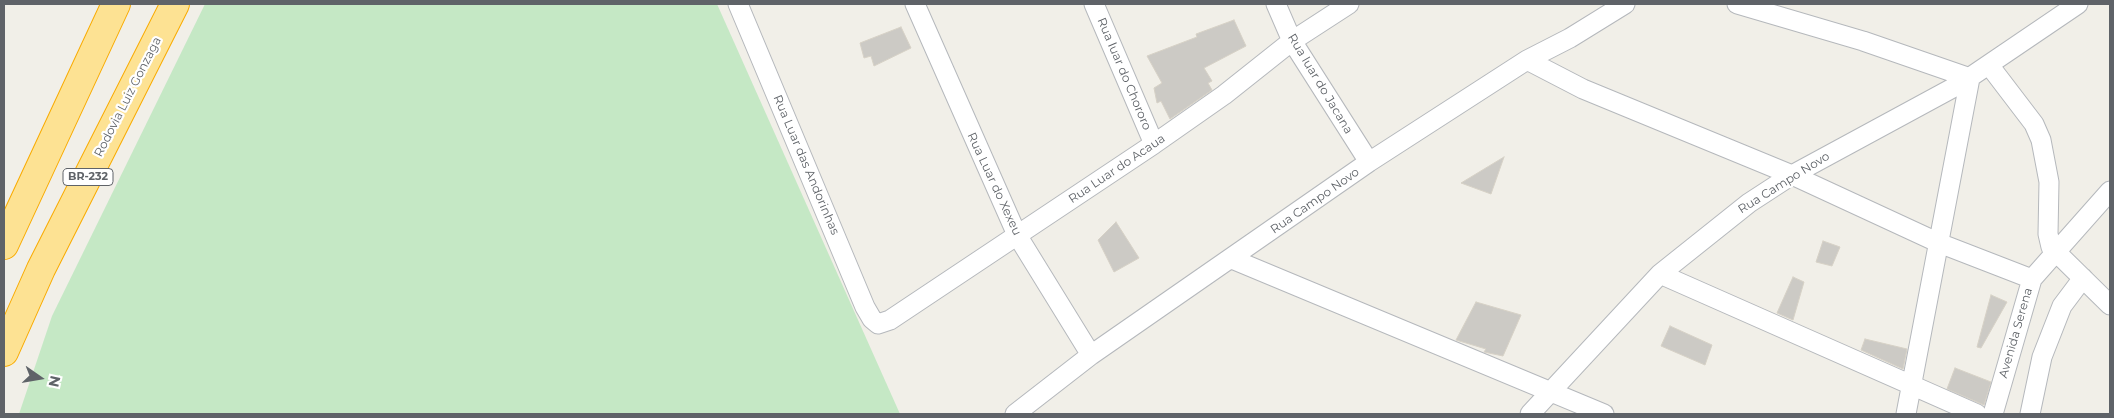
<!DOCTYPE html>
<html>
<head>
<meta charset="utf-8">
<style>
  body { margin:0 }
  #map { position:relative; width:2114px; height:418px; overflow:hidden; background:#f1efe8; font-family:Montserrat,sans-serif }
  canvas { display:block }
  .frame { position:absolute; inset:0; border:5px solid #5f6368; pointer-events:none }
  .north { position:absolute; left:15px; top:353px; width:50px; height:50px; -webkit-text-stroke:4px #fff; paint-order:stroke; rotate:103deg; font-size:14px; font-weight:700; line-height:20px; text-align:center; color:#5f6368 }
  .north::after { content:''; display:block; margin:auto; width:18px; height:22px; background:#5f6368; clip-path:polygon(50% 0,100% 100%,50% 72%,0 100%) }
</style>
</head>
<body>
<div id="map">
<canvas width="2114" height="418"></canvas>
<div class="frame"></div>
<div class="north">N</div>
</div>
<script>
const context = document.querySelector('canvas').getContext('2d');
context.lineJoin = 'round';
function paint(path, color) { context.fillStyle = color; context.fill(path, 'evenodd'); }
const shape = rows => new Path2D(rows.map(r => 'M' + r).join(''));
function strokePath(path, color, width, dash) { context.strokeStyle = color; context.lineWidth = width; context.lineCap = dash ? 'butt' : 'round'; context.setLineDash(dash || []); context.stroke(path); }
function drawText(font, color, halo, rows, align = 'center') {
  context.font = font + ' Montserrat,sans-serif'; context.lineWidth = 4.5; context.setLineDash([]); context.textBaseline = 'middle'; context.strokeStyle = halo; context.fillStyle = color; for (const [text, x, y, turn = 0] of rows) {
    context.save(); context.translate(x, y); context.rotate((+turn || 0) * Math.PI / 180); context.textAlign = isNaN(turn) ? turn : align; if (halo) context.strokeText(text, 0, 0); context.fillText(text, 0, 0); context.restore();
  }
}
paint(shape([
  [205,4,717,4,900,414,19,414,52,316]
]), '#c5e8c5');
const building = shape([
  [1234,20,1246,46,1204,68,1212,81,1208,83,1212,90,1170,119,1161,101,1157,103,1154,88,1162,83,1147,56,1197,37,1196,34,1234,20],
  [901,27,911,48,874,66,871,56,864,58,860,43,901,27],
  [1504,157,1491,194,1461,183,1504,157],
  [1116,222,1139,258,1114,272,1098,240,1116,222],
  [1823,241,1840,247,1832,266,1816,262,1823,241],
  [1793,277,1804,282,1793,320,1777,313,1793,277],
  [1991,295,2007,302,1981,348,1977,347,1991,295],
  [1476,302,1521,315,1503,356,1484,352,1486,349,1456,340,1476,302],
  [1670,326,1712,345,1705,365,1661,346,1670,326],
  [1865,339,1907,349,1903,369,1861,350,1865,339],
  [1955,368,1991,382,1984,405,1947,389,1955,368]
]);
paint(building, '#cccac5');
strokePath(building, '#d6d1c6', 1);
const minor = shape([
  [738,4,865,307,872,319,878,324,890,320,1154,144,1224,95,1292,41,1349,4],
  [915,4,1017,235,1091,355],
  [1094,4,1154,144],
  [1276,4,1292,41,1369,162],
  [1737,4,1863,41,1970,78,1906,414],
  [1527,60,1583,89,1792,175,1939,243,2032,279],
  [1989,65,2034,124,2041,140,2049,182,2048,234,2051,247,2110,305],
  [1232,259,1604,414],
  [1660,274,1977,414],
  [1015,414,1091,355,1369,162,1527,60,1570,38,1625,4],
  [1530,414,1660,274,1749,203,1792,175,1960,84,2078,4],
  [1993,414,2032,279,2110,191],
  [2030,414,2042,357,2062,306,2083,278]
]);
const highway = shape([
  [4,245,116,4],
  [4,352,41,269,175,4]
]);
strokePath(minor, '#b5b8bc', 21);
strokePath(highway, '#f9ab00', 30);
strokePath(minor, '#fff', 19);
strokePath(highway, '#fde293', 28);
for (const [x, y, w] of [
  [88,177,50]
]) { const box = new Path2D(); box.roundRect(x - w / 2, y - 8.5, w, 17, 4); context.fillStyle = '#fff'; context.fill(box); strokePath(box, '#5f6368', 1); }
drawText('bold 11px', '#5f6368', null, [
  ["BR-232",88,177]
]);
drawText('12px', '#5f6368', '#fff', [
  ["Rua luar do Chororo",1124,74,67],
  ["Rua luar do Jacana",1320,84,59],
  ["Rodovia Luiz Gonzaga",128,97,-63],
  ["Rua Luar das Andorinhas",806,165,67],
  ["Rua Luar do Acaua",1117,169,-34],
  ["Rua Campo Novo",1784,183,-32],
  ["Rua Luar do Xexeu",994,184,65],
  ["Rua Campo Novo",1315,201,-35],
  ["Avenida Serena",2016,333,-74]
]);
</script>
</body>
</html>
